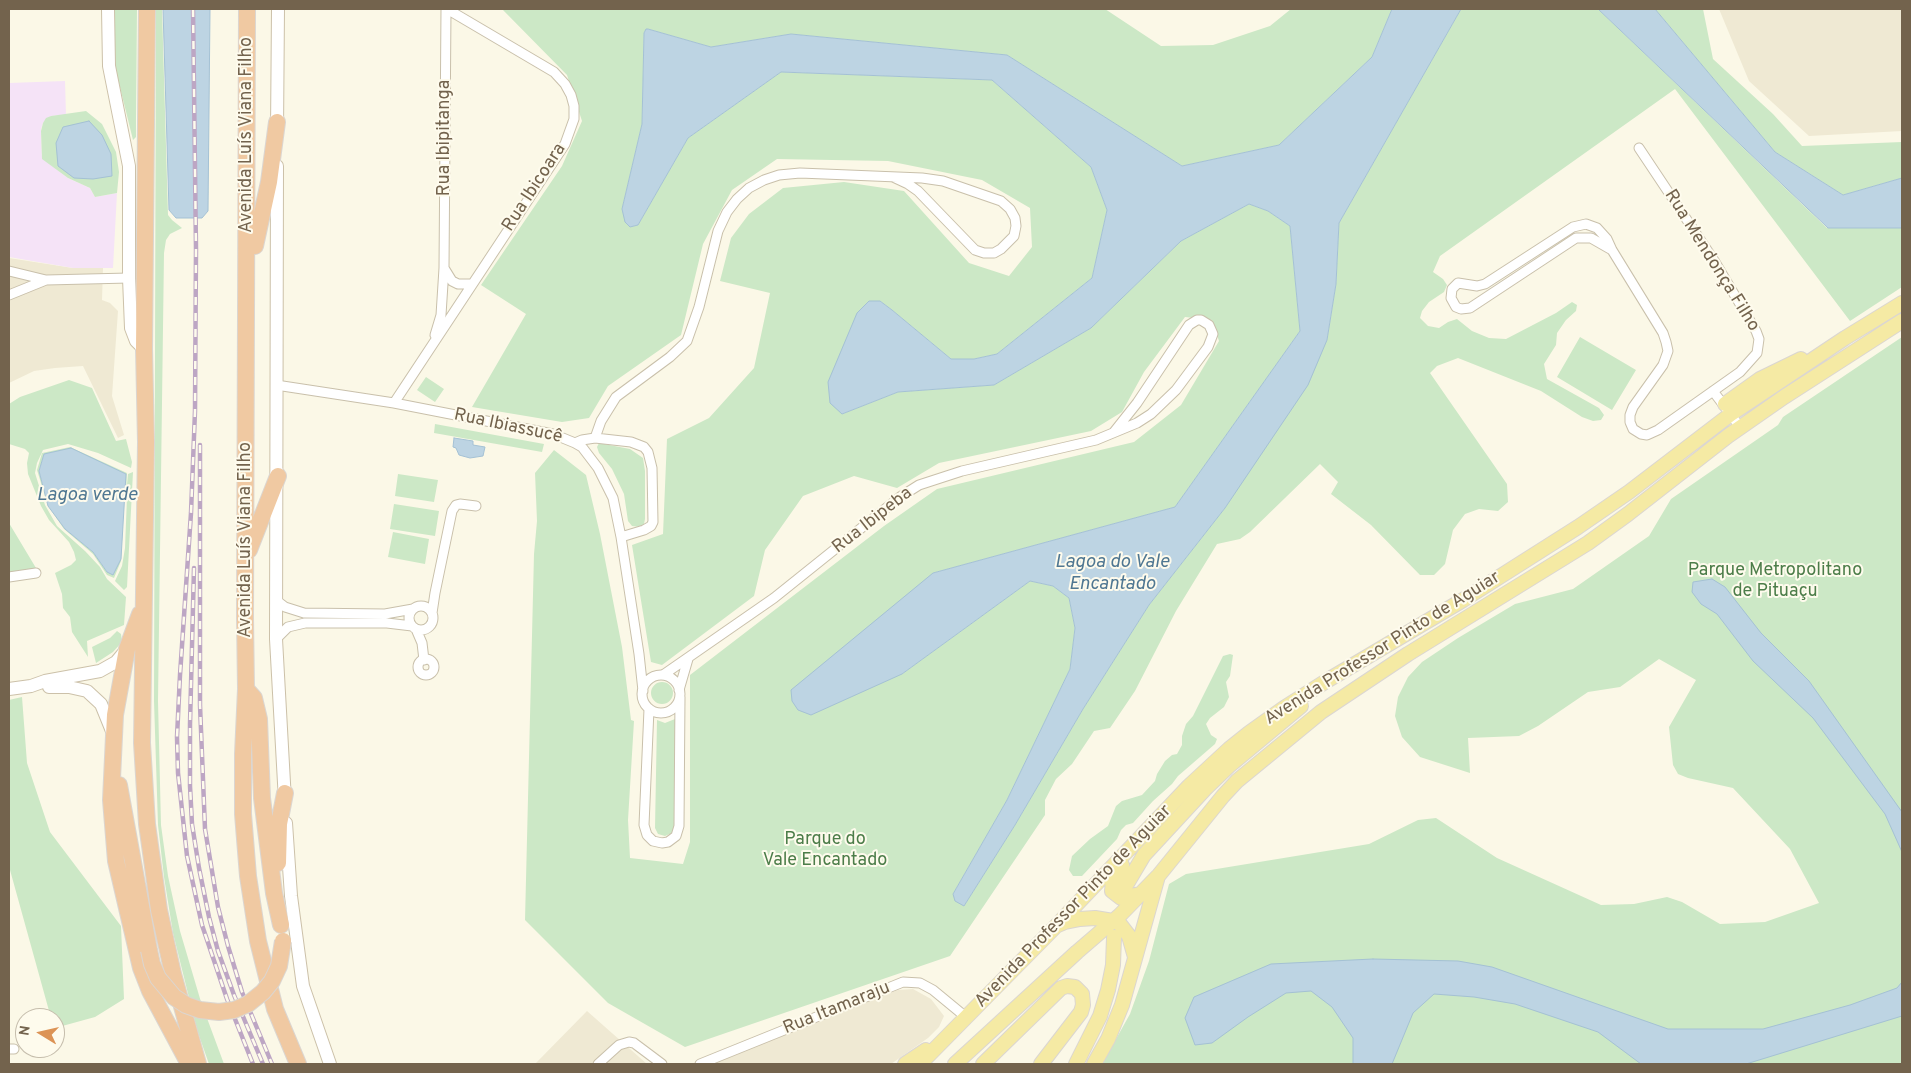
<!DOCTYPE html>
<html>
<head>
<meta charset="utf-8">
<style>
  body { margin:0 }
  #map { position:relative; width:1911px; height:1073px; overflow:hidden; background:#fbf8e7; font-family:Overpass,sans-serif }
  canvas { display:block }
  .frame { position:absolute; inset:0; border:10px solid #73634d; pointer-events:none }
  .north { position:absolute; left:15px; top:1008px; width:50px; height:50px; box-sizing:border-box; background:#fefbed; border:1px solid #c6bead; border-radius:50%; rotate:279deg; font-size:14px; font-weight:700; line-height:20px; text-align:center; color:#73634d }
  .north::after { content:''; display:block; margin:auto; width:18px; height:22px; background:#dc9355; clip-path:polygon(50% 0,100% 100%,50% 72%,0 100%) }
</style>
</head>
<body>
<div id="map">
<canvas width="1911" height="1073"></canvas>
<div class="frame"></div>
<div class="north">N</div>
</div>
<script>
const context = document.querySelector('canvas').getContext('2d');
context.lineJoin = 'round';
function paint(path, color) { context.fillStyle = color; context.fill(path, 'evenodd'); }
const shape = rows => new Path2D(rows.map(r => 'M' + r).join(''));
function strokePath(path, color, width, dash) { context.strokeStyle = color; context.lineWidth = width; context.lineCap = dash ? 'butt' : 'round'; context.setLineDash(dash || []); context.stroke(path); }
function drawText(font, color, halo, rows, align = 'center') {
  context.font = font + ' Overpass,sans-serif'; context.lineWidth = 4; context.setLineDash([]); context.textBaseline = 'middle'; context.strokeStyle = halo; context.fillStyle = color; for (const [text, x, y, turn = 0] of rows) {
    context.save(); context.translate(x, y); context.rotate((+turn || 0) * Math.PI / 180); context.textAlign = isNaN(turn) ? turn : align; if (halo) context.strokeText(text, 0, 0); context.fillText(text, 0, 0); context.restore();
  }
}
paint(shape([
  [1719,9,1902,9,1902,131,1809,136,1749,81],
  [9,258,73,268,103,268,102,300,110,303,118,311,112,396,124,435,118,438,83,366,55,368,34,371,9,383],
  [913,989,931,999,944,1016,939,1027,928,1038,891,1064,710,1064,898,990],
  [587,1011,647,1064,535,1064]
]), '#efe9d3');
paint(shape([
  [65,81,66,115,51,116,43,123,41,129,42,158,68,178,90,188,95,197,117,193,113,268,73,268,9,257,9,83]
]), '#f5e3f7');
paint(shape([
  [114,9,137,9,136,119,136,137,133,140,115,67],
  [156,9,162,9,168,215,172,220,182,228,170,234,166,240,164,253,158,701,161,825,168,876,180,931,201,1002,224,1064,209,1064,197,1030,173,933,164,877,158,825,154,701],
  [502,9,1105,9,1161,46,1213,45,1270,26,1291,9,1392,9,1372,57,1279,145,1182,166,1007,55,791,34,711,47,648,29,644,32,642,124,622,209,630,227,638,225,688,138,781,72,992,80,1091,167,1107,210,1092,278,997,354,974,359,951,359,892,310,880,301,842,414,898,392,994,385,1091,328,1181,241,1249,204,1268,211,1290,226,1300,331,1175,507,933,573,902,674,1030,581,1053,586,1069,598,1075,628,1070,669,1007,800,953,894,964,906,1015,825,1083,709,1149,605,1225,508,1327,340,1336,284,1339,223,1461,9,1598,9,1827,228,1902,228,1902,287,1850,321,1675,89,1440,256,1433,272,1443,279,1447,285,1444,292,1429,302,1422,311,1420,318,1428,326,1439,328,1448,322,1457,319,1472,331,1489,338,1506,339,1556,313,1572,302,1577,305,1576,311,1566,320,1557,333,1556,345,1544,364,1547,379,1599,408,1604,415,1601,420,1593,421,1582,417,1541,391,1458,358,1437,366,1430,373,1507,484,1508,502,1498,511,1479,509,1465,514,1453,530,1445,564,1434,575,1420,575,1371,525,1331,494,1338,482,1320,464,1250,532,1240,539,1217,544,1176,611,1135,691,1110,728,1094,731,1072,764,1056,779,1045,800,1045,815,950,956,685,1047,608,1003,525,920,534,554,537,521,535,473,554,450,586,475,600,534,622,647,631,720,634,721,628,820,630,858,683,864,690,842,690,675,884,526,937,489,1134,442,1181,405,1219,341,1212,320,1185,317,1144,372,1122,412,1091,431,939,463,897,488,854,476,803,496,765,550,754,596,662,665,651,662,632,545,663,534,667,439,709,418,754,368,770,293,720,281,731,238,749,214,783,188,844,182,904,191,969,263,1009,276,1032,247,1030,208,982,180,888,161,777,159,732,190,703,244,681,335,608,386,589,418,562,422,472,407,526,314,481,285,562,166,582,121,567,75],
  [1655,9,1703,9,1713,59,1773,114,1802,146,1902,142,1902,178,1843,195,1775,152],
  [86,111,102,124,116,152,119,172,117,193,95,197,90,188,68,178,42,159,41,131,43,123,46,118,51,116],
  [1580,337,1636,370,1612,410,1557,377],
  [1902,337,1902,1064,1102,1064,1130,1014,1149,961,1169,884,1186,874,1369,844,1418,820,1436,818,1497,858,1601,905,1634,904,1667,897,1682,902,1720,924,1765,922,1819,903,1790,849,1733,788,1688,778,1678,774,1673,765,1669,727,1696,680,1659,659,1620,687,1588,692,1538,726,1519,736,1468,738,1470,773,1420,757,1402,737,1395,716,1398,697,1408,677,1422,662,1458,638,1515,604,1573,589,1649,536,1671,499,1778,425,1783,417],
  [426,377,444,389,435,402,417,390],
  [69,380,92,388,116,441,126,439,132,462,131,468,98,453,68,444,43,450,37,463,35,473,45,505,57,526,85,551,100,567,107,579,126,597,124,625,87,641,88,657,72,632,70,617,63,608,62,594,55,573,71,565,76,560,74,552,69,542,49,520,41,506,28,474,27,463,29,453,25,449,9,444,9,404,20,397],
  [435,424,544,444,542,452,434,433],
  [599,443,630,449,643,458,645,471,645,519,644,524,641,527,632,526,628,521,624,494,612,469,599,453,597,447],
  [70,447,127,473,126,495,128,474,133,472,127,587,124,590,115,581,122,566,125,548,127,497,124,502,121,561,114,578,107,575,93,554,64,529,48,506,37,470,42,453],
  [44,455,126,474,125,496,107,572,93,552,65,529,48,506,39,471],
  [398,474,438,480,434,502,395,496],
  [394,504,439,511,435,536,390,529],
  [9,523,36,568,9,573],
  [393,532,429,539,425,564,388,557],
  [117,631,121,634,122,642,113,652,96,663,92,647,110,638],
  [1230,654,1233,655,1230,676,1226,682,1229,697,1224,707,1210,718,1206,724,1211,735,1217,739,1215,744,1178,776,1172,784,1153,801,1133,823,1126,825,1121,830,1117,839,1082,876,1073,876,1069,870,1072,856,1090,839,1108,826,1116,806,1122,801,1142,795,1155,781,1157,774,1165,761,1172,755,1177,754,1182,745,1182,736,1186,724,1193,716,1223,656],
  '651 693a11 11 0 1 1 22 0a11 11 0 1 1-22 0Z',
  [22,697,27,763,50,832,121,926,124,999,95,1017,55,1028,55,1018,51,1018,10,870,9,871,9,700],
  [675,719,677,826,672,833,665,836,658,834,655,828,657,720,665,723]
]), '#cce8c6');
const water = shape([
  [163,9,210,9,208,211,202,218,176,218,169,210,163,9],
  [1392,9,1461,9,1339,223,1336,284,1327,340,1308,385,1225,508,1149,605,1083,709,1015,825,964,906,955,901,953,894,1007,800,1070,669,1075,628,1069,598,1053,586,1030,581,902,674,811,715,798,710,792,701,791,690,933,573,1175,507,1300,331,1290,226,1268,211,1249,204,1181,241,1091,328,994,385,898,392,842,414,830,403,828,382,857,313,869,301,880,301,892,310,951,359,974,359,997,354,1092,278,1107,210,1091,167,992,80,781,72,688,138,638,225,630,227,625,222,622,209,642,124,644,33,646,29,648,29,711,47,791,34,1007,55,1182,166,1279,145,1372,57,1392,9],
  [1598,9,1655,9,1775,152,1843,195,1902,178,1902,228,1828,228,1598,9],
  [89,121,102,135,111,154,112,176,93,179,74,178,58,166,56,143,63,127,89,121],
  [454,438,473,441,473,445,485,447,483,456,470,458,459,455,456,448,453,447,454,438],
  [71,448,126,474,121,559,113,575,107,572,93,552,65,529,48,506,39,471,44,454,71,448],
  [1712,579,1725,587,1761,633,1809,681,1902,812,1902,852,1885,814,1813,718,1753,661,1717,614,1701,604,1692,592,1693,582,1712,579],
  [1373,959,1458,961,1492,967,1668,1029,1763,1029,1850,1005,1897,988,1902,982,1902,1016,1746,1064,1641,1064,1598,1032,1515,1004,1474,997,1434,994,1413,1013,1392,1064,1353,1064,1353,1038,1332,1007,1311,991,1286,993,1248,1017,1212,1043,1195,1045,1185,1018,1194,997,1271,964,1373,959]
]);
paint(water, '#bdd4e3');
strokePath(water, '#a4c1d4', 1);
const street = shape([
  [1612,250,1591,238,1576,238,1470,308,1461,309,1456,307,1451,298,1452,289,1458,283,1477,286,1485,284,1573,227,1586,224,1597,228,1607,239,1612,250,1663,333,1666,342,1668,351,1663,365,1633,407,1630,415,1630,422,1633,429,1641,434,1647,435,1658,430,1740,372,1757,353,1759,339,1756,331,1715,262,1639,148],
  [444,268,452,281,458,284,472,284],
  [9,271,46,280,129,278],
  [9,295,46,280],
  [435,335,441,315,444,268,446,9],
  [276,385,394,403,553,434,575,443,582,447,598,468,613,498,621,537,639,654,643,691],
  [1713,391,1740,427],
  [394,403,565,144,574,119,574,106,571,95,565,84,554,72,447,9],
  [595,438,601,421,616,397,670,357,687,341,699,307,718,231,727,212,737,199,749,188,764,180,779,175,800,173,922,178,943,181,1001,201,1010,209,1015,218,1016,226,1014,236,1001,249,994,253,984,253,975,250,918,191,908,184,893,177],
  [575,443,582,440,595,438,631,442,644,447,648,452,652,468,653,522,651,526,644,530,621,537],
  [9,577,36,573],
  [276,600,285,607,304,613,385,614,413,609],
  '409 618a12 12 0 1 1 24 0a12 12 0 1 1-24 0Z',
  [432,613,435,593,452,511,456,505,460,504,476,506],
  [416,629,422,643,424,660],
  [276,639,288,627,305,623,387,623,412,626],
  '418 667a8 8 0 1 1 16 0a8 8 0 1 1-16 0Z',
  [663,675,774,598,900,497,919,485,962,471,1096,440,1137,423,1151,414,1176,390,1208,347,1213,334,1209,325,1201,320,1197,320,1189,325,1137,403,1114,432],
  '642 694a19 19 0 1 1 38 0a19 19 0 1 1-38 0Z',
  [679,690,688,659],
  [649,709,644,825,647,835,653,841,662,843,668,842,676,836,679,826,680,697],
  [9,1049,14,1049],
  [598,1064,619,1045,629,1042,634,1043,662,1064],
  [700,1064,903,982,920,983,933,990,967,1018]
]);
const secondary = shape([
  [108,9,109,66,129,166,129,278,131,328,136,341,144,349],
  [277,131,278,9],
  [277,166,276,639,285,801],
  [49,687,69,687,87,691,101,704,112,731],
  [9,689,31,686,45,681,100,671,116,662,126,650],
  [286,823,291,896,303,986,330,1064]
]);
const primary = shape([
  [1725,404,1760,379,1801,359],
  [1122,865,1113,881,1112,891,1121,898,1140,894],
  [1125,887,1144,855,1205,789,1230,765,1301,706],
  [1058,925,1065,922,1080,919,1095,918,1113,921,1119,923,1129,936,1135,957],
  [905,1064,926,1050],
  [920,1064,1057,925,1189,786,1229,749,1249,733,1284,708,1328,680,1463,600,1578,527,1629,492,1731,414,1845,338,1902,303],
  [955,1064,1077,952,1120,915,1159,875,1223,796,1237,781,1321,712,1408,654,1588,543,1628,514,1728,436,1784,397,1902,321],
  [983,1064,1061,988,1067,986,1075,987,1082,994,1083,1005,1081,1012,1041,1064],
  [1076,1064,1100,1016,1108,990,1113,965,1114,937],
  [1094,1064,1108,1039,1122,1005,1158,876]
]);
const highway = shape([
  [147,9,144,349,146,442,142,743,147,824,159,910,173,974,198,1064],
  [247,9,245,617,246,689,243,754,243,814,248,876,258,941,275,1009,298,1064],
  [255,246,269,182,277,122],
  [249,550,278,476],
  [140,614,127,649,115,715,111,800,116,861,141,968,150,991,189,1064],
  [246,689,254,698,259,719,262,798,274,893,281,925],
  [119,785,149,950],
  [278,863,279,824,285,793]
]);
strokePath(street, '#c9c0ab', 11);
strokePath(secondary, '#ccc1a9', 14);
strokePath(primary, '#dbd6d1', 16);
strokePath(highway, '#dbd6d1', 18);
strokePath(street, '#fff', 9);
strokePath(secondary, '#fff', 12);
strokePath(primary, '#f5eaa4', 14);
strokePath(highway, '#f0c9a2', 16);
const rail = shape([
  [193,9,196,249,195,411,191,513,180,675,177,737,178,773,187,856,202,925,227,999,253,1064],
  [200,445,200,705,205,829,218,907,228,946,242,992,272,1064],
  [194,568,190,724,190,786,192,824,199,868,209,917,218,951,234,995,263,1064]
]);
strokePath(rail, '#bda6c4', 4.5);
strokePath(rail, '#fefbed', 2.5, [8]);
const highwayBridge = shape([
  [149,950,152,964,158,978,174,997,186,1005,200,1010,219,1012,234,1010,248,1004,263,992,272,981,279,966,283,941]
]);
strokePath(highwayBridge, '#dbd6d1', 18, []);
strokePath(highwayBridge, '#f0c9a2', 16);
drawText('18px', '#73634d', '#fefbed', [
  ["Avenida Luís Viana Filho",247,135,-90],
  ["Rua Ibipitanga",445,138,-90],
  ["Rua Ibicoara",535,188,-57],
  ["Rua Mendonça Filho",1711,261,58],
  ["Rua Ibiassucê",508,427,12],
  ["Rua Ibipeba",873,521,-38],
  ["Avenida Luís Viana Filho",246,540,-90],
  ["Avenida Professor Pinto de Aguiar",1383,649,-32],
  ["Avenida Professor Pinto de Aguiar",1074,907,-46],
  ["Rua Itamaraju",837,1009,-22]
]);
drawText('18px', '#4c7d49', '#fefbed', [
  ["Parque Metropolitano",1775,571],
  ["de Pituaçu",1775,592],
  ["Parque do",825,840],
  ["Vale Encantado",825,861]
]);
drawText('italic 19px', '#4f7792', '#fefbed', [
  ["Lagoa verde",87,496],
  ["Lagoa do Vale",1112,563],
  ["Encantado",1112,585]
]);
</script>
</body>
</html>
